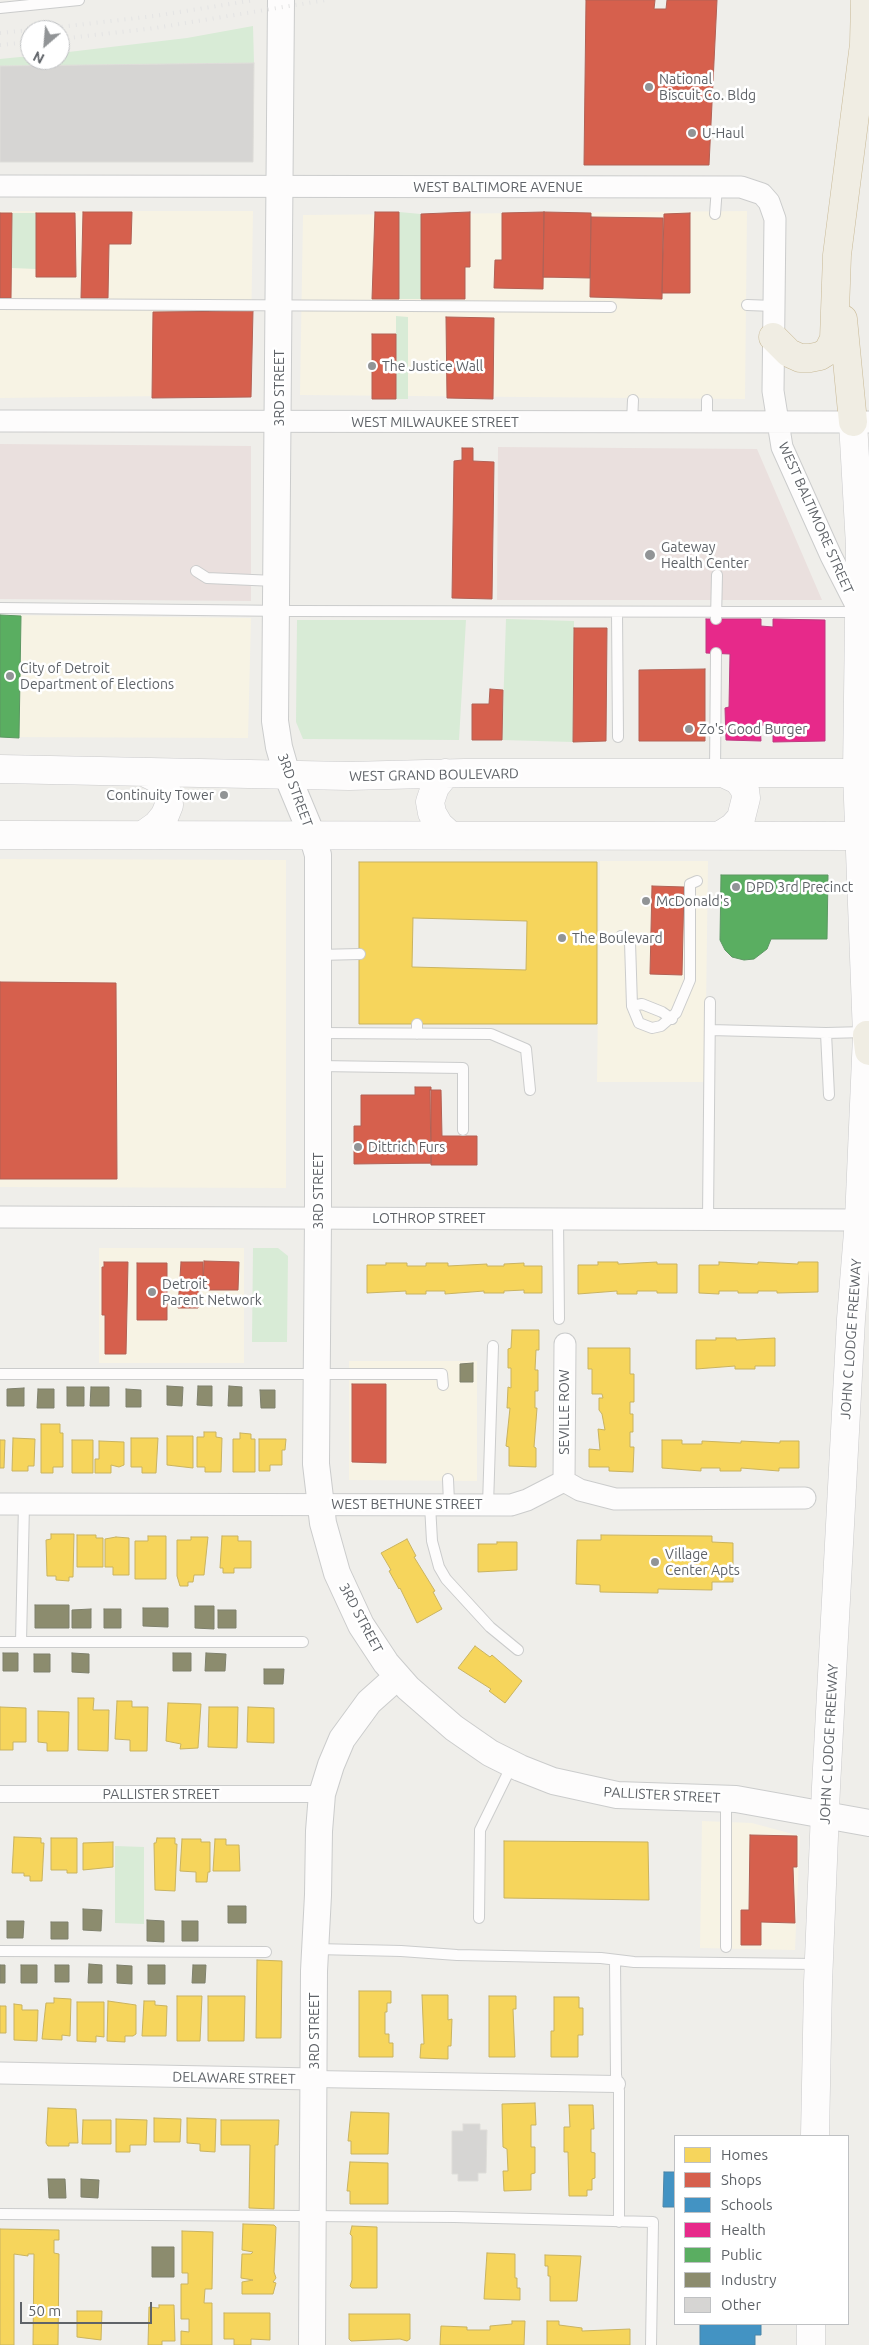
<!DOCTYPE html>
<html>
<head>
<meta charset="utf-8">
<style>
  body { margin:0 }
  #map { position:relative; width:869px; height:2345px; overflow:hidden; background:#efeeea; font-family:Ubuntu,sans-serif }
  canvas { display:block }
  .legend { position:absolute; left:674px; top:2135px; width:175px; height:190px; box-sizing:border-box; background:#fff; border:1px solid #bfc1c3; margin:0; padding:6px 9px; list-style:none; font-size:15px; color:#5f6368 }
  .legend li { display:flex; align-items:center; gap:10px; height:25px }
  .legend b { width:25px; border:1px solid #bfc1c3 }
  .north { position:absolute; left:20px; top:20px; width:50px; height:50px; box-sizing:border-box; background:#fff; border:1px solid #bfc1c3; border-radius:50%; rotate:207deg; font-size:14px; font-weight:700; line-height:20px; text-align:center; color:#5f6368 }
  .north::after { content:''; display:block; margin:auto; width:18px; height:22px; background:#919496; clip-path:polygon(50% 0,100% 100%,50% 72%,0 100%) }
  .scale { position:absolute; left:20px; top:2302px; width:132px; height:22px; box-sizing:border-box; border:2px solid #5f6368; border-top:0; padding-left:6px; font-size:15px; line-height:18px; white-space:nowrap; color:#5f6368; -webkit-text-stroke:4px #fff; paint-order:stroke }
</style>
</head>
<body>
<div id="map">
<canvas width="869" height="2345"></canvas>
<ul class="legend">
<li><b style="height:14px;background:#f6d55c"></b>Homes</li>
<li><b style="height:14px;background:#d6604d"></b>Shops</li>
<li><b style="height:14px;background:#4393c3"></b>Schools</li>
<li><b style="height:14px;background:#e7298a"></b>Health</li>
<li><b style="height:14px;background:#5aae61"></b>Public</li>
<li><b style="height:14px;background:#8c8c6e"></b>Industry</li>
<li><b style="height:14px;background:#d6d5d3"></b>Other</li>
</ul>
<div class="north">N</div>
<div class="scale">50 m</div>
</div>
<script>
const context = document.querySelector('canvas').getContext('2d');
context.lineJoin = 'round';
function paint(path, color) { context.fillStyle = color; context.fill(path, 'evenodd'); }
const shape = rows => new Path2D(rows.map(r => 'M' + r).join(''));
function strokePath(path, color, width, dash) { context.strokeStyle = color; context.lineWidth = width; context.lineCap = dash ? 'butt' : 'round'; context.setLineDash(dash || []); context.stroke(path); }
function drawText(font, color, halo, rows, align = 'center') {
  context.font = font + ' Ubuntu,sans-serif'; context.lineWidth = 5; context.setLineDash([]); context.textBaseline = 'middle'; context.strokeStyle = halo; context.fillStyle = color; for (const [text, x, y, turn = 0] of rows) {
    context.save(); context.translate(x, y); context.rotate((+turn || 0) * Math.PI / 180); context.textAlign = isNaN(turn) ? turn : align; if (halo) context.strokeText(text, 0, 0); context.fillText(text, 0, 0); context.restore();
  }
}
paint(shape([
  [0,211,253,211,250,395,0,398],
  [747,211,745,399,300,395,303,215],
  [0,615,251,618,248,738,0,737],
  [0,859,286,860,286,1188,0,1187],
  [600,861,708,861,705,1082,597,1082],
  [99,1248,244,1248,244,1363,99,1363],
  [349,1361,477,1361,477,1481,349,1480],
  [702,1821,752,1823,800,1836,795,1950,700,1948]
]), '#f7f3e4');
paint(shape([
  [0,444,251,446,251,601,0,599],
  [498,447,757,449,822,600,497,600]
]), '#eae0de');
paint(shape([
  [253,26,254,63,0,66,0,59,30,56,30,60,60,60,60,53,187,38],
  [399,212,421,214,421,299,399,299],
  [12,213,36,213,36,269,12,268],
  [396,316,408,317,408,399,396,399],
  [506,619,574,621,573,742,502,740],
  [297,620,466,620,459,740,303,739,296,722],
  [253,1248,278,1248,288,1256,287,1342,252,1342],
  [115,1846,144,1847,144,1924,115,1923]
]), '#d8ebd6');
const homes = shape([
  [359,862,597,862,597,1024,359,1024,359,862],
  [413,918,527,921,526,970,412,967,413,918],
  [598,1262,618,1262,618,1264,657,1262,657,1264,677,1264,677,1293,657,1293,657,1291,637,1291,637,1294,617,1294,617,1291,578,1294,578,1265,598,1265,598,1262],
  [719,1262,758,1264,758,1262,798,1264,798,1262,818,1262,818,1292,777,1293,777,1291,758,1291,758,1293,738,1293,738,1291,719,1291,719,1294,699,1293,699,1265,719,1265,719,1262],
  [386,1263,407,1263,407,1266,426,1266,426,1263,448,1263,448,1266,487,1264,487,1266,504,1266,504,1264,524,1263,524,1266,542,1266,542,1293,524,1293,524,1290,504,1291,504,1293,484,1293,484,1291,445,1294,445,1291,426,1291,426,1294,406,1294,406,1291,367,1293,367,1265,386,1265,386,1263],
  [512,1330,539,1330,539,1350,536,1350,535,1370,538,1370,538,1391,535,1391,535,1408,537,1408,534,1447,536,1448,536,1467,509,1466,509,1447,506,1446,510,1408,507,1408,508,1387,511,1388,511,1368,508,1368,508,1349,511,1348,512,1330],
  [716,1338,736,1338,736,1340,775,1338,775,1366,755,1366,755,1369,735,1369,735,1366,696,1369,696,1340,716,1340,716,1338],
  [588,1348,630,1348,630,1374,634,1374,634,1402,630,1402,630,1414,633,1414,633,1432,630,1432,630,1447,634,1447,633,1472,609,1471,609,1467,589,1467,589,1449,600,1450,598,1429,605,1430,602,1414,599,1410,599,1398,603,1398,602,1394,592,1394,592,1369,588,1369,588,1348],
  [41,1424,60,1424,60,1433,63,1433,63,1467,53,1467,53,1473,41,1473,41,1424],
  [204,1432,216,1432,216,1437,222,1438,221,1472,205,1472,205,1467,197,1467,197,1437,204,1437,204,1432],
  [240,1433,251,1434,251,1439,255,1439,255,1472,233,1472,233,1439,240,1439,240,1433],
  [167,1436,193,1436,193,1468,167,1465,167,1436],
  [13,1438,35,1439,34,1466,28,1466,28,1471,12,1471,13,1438],
  [131,1438,158,1438,156,1473,142,1473,142,1467,131,1467,131,1438],
  [259,1439,286,1439,285,1450,282,1450,282,1465,270,1465,270,1471,259,1471,259,1439],
  [0,1440,5,1440,4,1468,0,1468,0,1440],
  [72,1440,93,1440,93,1473,72,1473,72,1440],
  [662,1440,682,1440,682,1444,702,1444,702,1441,741,1443,741,1441,780,1443,780,1441,799,1441,799,1468,779,1468,779,1471,741,1468,741,1471,720,1471,720,1468,701,1468,701,1471,662,1468,662,1440],
  [99,1441,124,1442,124,1465,119,1467,111,1465,111,1473,95,1473,95,1459,99,1459,99,1441],
  [51,1534,74,1534,73,1577,69,1577,69,1581,56,1580,56,1576,47,1576,46,1540,51,1539,51,1534],
  [77,1535,96,1535,96,1538,103,1538,103,1567,77,1567,77,1535],
  [601,1535,712,1536,712,1542,733,1543,733,1582,712,1582,712,1590,658,1589,658,1593,600,1592,600,1585,576,1584,577,1540,601,1540,601,1535],
  [148,1536,166,1536,166,1579,135,1579,135,1541,148,1541,148,1536],
  [222,1536,238,1536,238,1541,251,1541,251,1568,234,1568,234,1573,223,1573,223,1568,220,1568,222,1536],
  [116,1537,129,1538,129,1575,113,1575,113,1567,105,1567,105,1539,116,1537],
  [191,1537,208,1537,204,1575,194,1575,193,1582,188,1582,188,1586,180,1586,177,1576,177,1540,191,1540,191,1537],
  [407,1539,416,1556,414,1557,435,1591,433,1592,442,1609,417,1623,400,1588,399,1589,389,1571,391,1570,381,1553,407,1539],
  [497,1542,517,1542,517,1570,478,1572,478,1544,497,1544,497,1542],
  [475,1646,490,1657,492,1655,522,1681,505,1703,489,1691,491,1689,458,1668,475,1646],
  [78,1698,94,1698,93,1710,109,1710,108,1751,78,1750,78,1698],
  [117,1701,132,1701,132,1707,148,1707,147,1751,130,1751,130,1740,115,1739,117,1701],
  [168,1703,201,1704,198,1748,180,1749,181,1744,166,1741,168,1703],
  [0,1707,26,1708,26,1742,13,1742,13,1750,0,1750,0,1707],
  [209,1707,238,1707,237,1748,208,1747,209,1707],
  [248,1707,274,1708,274,1743,247,1742,248,1707],
  [38,1711,69,1712,68,1751,47,1751,47,1743,38,1742,38,1711],
  [14,1837,41,1838,41,1843,44,1843,42,1881,30,1881,30,1876,24,1876,24,1873,12,1873,14,1837],
  [51,1838,77,1838,77,1873,67,1873,67,1870,51,1870,51,1838],
  [157,1838,175,1838,175,1844,177,1844,175,1891,155,1890,154,1843,156,1843,157,1838],
  [182,1839,201,1839,201,1842,210,1842,210,1872,208,1872,207,1882,196,1882,196,1872,180,1871,182,1839],
  [215,1839,226,1839,226,1845,239,1845,240,1871,213,1871,215,1839],
  [504,1841,648,1842,649,1900,504,1898,504,1841],
  [113,1842,113,1867,83,1870,83,1843,113,1842],
  [257,1960,282,1961,281,2038,256,2038,257,1960],
  [359,1991,391,1991,391,2003,387,2003,387,2012,385,2012,385,2034,389,2034,389,2043,393,2043,393,2057,359,2057,359,1991],
  [422,1995,448,1995,448,2020,452,2019,451,2046,448,2046,448,2059,420,2058,421,2044,424,2044,422,1995],
  [177,1996,202,1996,200,2041,177,2041,177,1996],
  [208,1996,245,1996,244,2041,208,2041,208,1996],
  [489,1996,516,1996,516,2009,513,2009,515,2057,489,2057,489,1996],
  [554,1997,579,1997,579,2008,583,2008,583,2035,578,2035,578,2057,551,2057,551,2031,554,2031,554,1997],
  [54,1998,71,1999,70,2036,62,2035,62,2040,42,2039,46,2003,54,2003,54,1998],
  [108,2001,136,2005,136,2034,133,2036,125,2036,125,2042,107,2041,108,2001],
  [144,2001,155,2001,155,2005,167,2006,166,2036,142,2036,144,2001],
  [77,2002,104,2002,104,2037,96,2036,96,2042,77,2041,77,2002],
  [14,2004,22,2005,22,2010,38,2010,37,2041,14,2040,14,2004],
  [0,2006,6,2006,6,2033,0,2033,0,2006],
  [535,2103,536,2125,531,2125,531,2147,535,2147,535,2173,531,2174,531,2190,504,2191,503,2171,508,2171,507,2149,503,2147,502,2104,535,2103],
  [569,2105,593,2105,594,2129,591,2129,591,2152,595,2153,595,2178,592,2179,592,2190,587,2190,587,2196,569,2196,568,2152,564,2152,564,2127,570,2127,569,2105],
  [48,2108,76,2109,78,2143,69,2143,69,2146,48,2146,46,2143,48,2108],
  [351,2112,389,2113,388,2154,351,2154,351,2141,348,2141,351,2112],
  [154,2118,181,2119,180,2142,154,2142,154,2118],
  [187,2118,216,2119,215,2152,200,2151,200,2144,187,2143,187,2118],
  [116,2119,147,2120,146,2145,130,2145,130,2152,116,2152,116,2119],
  [83,2120,111,2120,111,2144,82,2144,83,2120],
  [221,2120,279,2120,278,2145,275,2145,274,2209,249,2208,250,2145,221,2145,221,2120],
  [350,2162,388,2163,388,2204,350,2204,350,2191,347,2191,350,2162],
  [243,2224,274,2225,276,2227,274,2272,276,2278,273,2282,276,2283,273,2294,242,2294,242,2282,253,2280,241,2278,242,2254,251,2254,253,2252,242,2250,243,2224],
  [352,2226,377,2227,377,2288,352,2288,350,2286,352,2280,352,2236,350,2234,352,2226],
  [0,2229,59,2230,59,2240,54,2240,54,2253,59,2254,58,2345,33,2345,34,2254,28,2254,28,2256,14,2254,14,2345,0,2345,0,2229],
  [182,2231,213,2232,212,2289,205,2289,204,2303,212,2303,212,2345,181,2345,181,2331,189,2332,189,2319,181,2319,181,2284,188,2284,188,2273,182,2273,182,2231],
  [487,2253,515,2254,515,2278,517,2278,517,2288,520,2288,520,2300,484,2299,487,2253],
  [545,2255,581,2256,577,2301,550,2301,550,2276,548,2276,548,2266,545,2266,545,2255],
  [159,2305,174,2305,175,2341,162,2341,162,2345,148,2345,149,2307,159,2308,159,2305],
  [77,2311,102,2311,101,2340,77,2337,77,2311],
  [224,2313,270,2313,270,2340,251,2339,251,2345,234,2345,234,2339,224,2339,224,2313],
  [349,2314,410,2314,410,2339,407,2341,400,2339,351,2341,349,2339,349,2314],
  [512,2321,525,2321,524,2345,440,2345,441,2326,467,2327,467,2330,490,2330,490,2326,512,2324,512,2321],
  [547,2321,559,2321,559,2325,582,2328,582,2331,630,2329,630,2345,547,2345,547,2321]
]);
paint(homes, '#f6d55c');
strokePath(homes, '#c9b360', 1);
const shops = shape([
  [586,0,655,0,654,9,666,9,667,0,717,0,709,165,584,165,586,0],
  [83,212,132,212,131,244,109,244,108,298,81,298,83,212],
  [375,212,399,212,399,299,372,299,375,212],
  [470,212,470,267,465,267,465,299,421,299,421,214,470,212],
  [544,212,543,289,494,288,495,260,502,260,502,213,544,212],
  [544,212,591,213,590,278,543,277,544,212],
  [0,213,12,213,11,298,0,298,0,213],
  [36,213,75,213,76,277,36,277,36,213],
  [690,213,690,293,662,293,664,214,690,213],
  [591,217,663,218,662,299,590,297,591,217],
  [253,311,251,397,152,398,153,312,253,311],
  [446,317,494,318,493,399,447,398,446,317],
  [372,334,396,334,396,399,372,399,372,334],
  [462,448,473,448,473,461,494,462,492,599,452,598,454,461,462,460,462,448],
  [574,628,607,628,606,741,573,742,574,628],
  [705,669,705,741,639,741,639,670,705,669],
  [490,689,503,690,502,740,472,740,472,704,489,704,490,689],
  [652,886,684,887,682,975,650,974,652,886],
  [0,982,116,983,117,1179,0,1179,0,982],
  [415,1087,431,1087,431,1163,354,1164,354,1126,361,1126,361,1095,415,1095,415,1087],
  [430,1090,441,1090,442,1136,477,1136,477,1165,431,1165,430,1090],
  [204,1261,239,1262,238,1290,203,1290,204,1261],
  [104,1262,128,1262,126,1354,105,1354,105,1315,102,1315,102,1267,104,1267,104,1262],
  [181,1262,203,1262,203,1288,199,1287,198,1308,178,1308,181,1262],
  [137,1263,167,1263,167,1320,137,1320,137,1263],
  [352,1384,386,1384,386,1463,352,1462,352,1384],
  [750,1835,797,1836,797,1867,793,1867,795,1923,761,1922,761,1945,741,1945,741,1910,749,1910,750,1835]
]);
paint(shops, '#d6604d');
strokePath(shops, '#b26155', 1);
const schools = shape([
  [664,2172,675,2172,675,2207,663,2207,664,2172],
  [700,2324,761,2324,761,2335,755,2335,755,2345,700,2345,700,2324]
]);
paint(schools, '#4393c3');
strokePath(schools, '#4b85a8', 1);
const health = shape([
  [706,619,761,619,761,626,773,627,773,619,825,620,825,741,773,742,773,726,760,725,761,741,726,740,725,708,729,707,730,654,706,653,706,619]
]);
paint(health, '#e7298a');
strokePath(health, '#be3a80', 1);
const public = shape([
  [0,615,21,616,19,738,0,737,0,615],
  [721,875,828,875,827,939,771,939,767,949,754,959,744,960,732,957,725,950,720,940,721,875]
]);
paint(public, '#5aae61');
strokePath(public, '#5c9863', 1);
const industry = shape([
  [473,1363,473,1382,460,1382,460,1364,473,1363],
  [167,1386,183,1387,182,1406,167,1405,167,1386],
  [198,1386,212,1386,212,1406,197,1405,198,1386],
  [229,1386,242,1387,242,1406,228,1406,229,1386],
  [67,1387,84,1387,84,1406,67,1406,67,1387],
  [91,1387,109,1387,109,1406,90,1406,91,1387],
  [24,1388,24,1406,7,1406,7,1389,24,1388],
  [38,1389,54,1389,54,1408,37,1408,38,1389],
  [126,1389,141,1390,141,1407,126,1407,126,1389],
  [260,1390,275,1390,275,1408,261,1408,260,1390],
  [35,1605,69,1605,69,1628,35,1628,35,1605],
  [195,1606,214,1606,214,1629,195,1628,195,1606],
  [143,1608,168,1608,168,1627,143,1626,143,1608],
  [91,1609,91,1628,72,1628,72,1610,91,1609],
  [104,1609,121,1609,121,1628,104,1628,104,1609],
  [218,1610,236,1610,236,1628,218,1628,218,1610],
  [3,1653,18,1653,18,1671,3,1671,3,1653],
  [72,1653,89,1654,89,1673,72,1672,72,1653],
  [173,1653,191,1653,191,1671,173,1671,173,1653],
  [206,1653,226,1654,225,1671,205,1671,206,1653],
  [34,1654,50,1654,50,1672,34,1672,34,1654],
  [264,1669,284,1669,283,1684,264,1684,264,1669],
  [228,1906,246,1906,246,1923,228,1923,228,1906],
  [83,1909,102,1910,101,1931,83,1930,83,1909],
  [147,1920,164,1921,164,1942,147,1941,147,1920],
  [7,1921,24,1921,23,1938,7,1938,7,1921],
  [182,1921,198,1921,198,1941,182,1941,182,1921],
  [51,1922,68,1922,68,1939,51,1939,51,1922],
  [89,1964,102,1965,102,1983,88,1983,89,1964],
  [0,1965,5,1965,5,1983,0,1983,0,1965],
  [21,1965,37,1965,37,1983,21,1983,21,1965],
  [55,1965,69,1965,69,1982,55,1982,55,1965],
  [117,1965,132,1966,132,1984,117,1983,117,1965],
  [148,1965,165,1965,165,1984,148,1984,148,1965],
  [193,1965,206,1965,205,1983,192,1983,193,1965],
  [48,2179,65,2179,66,2198,49,2198,48,2179],
  [81,2179,99,2180,98,2198,81,2197,81,2179],
  [152,2247,174,2247,174,2277,152,2277,152,2247]
]);
paint(industry, '#8c8c6e');
strokePath(industry, '#7e806c', 1);
const building = shape([
  [254,63,253,162,0,162,0,66,254,63],
  [463,2124,480,2124,480,2130,487,2130,486,2173,478,2173,478,2181,458,2181,458,2174,452,2174,452,2131,463,2131,463,2124]
]);
paint(building, '#d6d5d3');
strokePath(building, '#deddd9', 1);
const service = shape([
  [0,8,79,0],
  [715,214,717,187],
  [0,304,611,307],
  [747,305,774,306],
  [707,400,707,422],
  [632,422,633,400],
  [196,571,207,578,275,581],
  [0,608,292,611,859,612],
  [617,612,618,737],
  [716,619,717,575],
  [715,772,716,653],
  [621,936,630,942,632,1006,639,1023,652,1028,661,1026,676,1013,690,980,690,884,697,881],
  [318,955,360,954],
  [632,1006,642,1004,662,1012,672,1019],
  [710,1030,826,1033,829,1095],
  [319,1033,491,1034,526,1049,530,1090],
  [826,1033,866,1032],
  [417,1034,417,1024],
  [318,1066,463,1068,463,1130],
  [558,1219,559,1319],
  [708,1219,710,1002],
  [0,1374,442,1374,443,1385],
  [448,1479,449,1503],
  [430,1505,432,1541,439,1567,446,1579,490,1627,518,1650],
  [488,1505,493,1346],
  [0,1642,303,1642],
  [21,1642,24,1504],
  [479,1918,480,1830,512,1765],
  [726,1947,726,1799],
  [316,1949,401,1951,457,1955,601,1958,634,1962,818,1964],
  [0,1951,266,1952],
  [615,1960,616,2075,619,2091,619,2222],
  [0,2214,454,2217,653,2222,651,2345]
]);
const pedestrian = shape([
  [0,1794,322,1794],
  [314,2079,617,2084]
]);
const minor = shape([
  [0,186,741,187,762,194,769,202,775,219,773,391,782,447,831,556,859,611],
  [0,421,869,422],
  [0,1217,859,1220],
  [564,1481,580,1490,615,1499,805,1498],
  [564,1481,565,1344],
  [0,1504,511,1505,527,1500,564,1481],
  [0,2073,314,2079]
]);
const tertiary = shape([
  [281,0,275,721,279,747,287,775,312,835,318,855,318,1218,316,1464,323,1523,337,1573,361,1625,386,1663,408,1688,454,1728,490,1753,520,1768,553,1781,617,1795,736,1799,869,1823],
  [312,2345,314,1971,318,1895,319,1831,322,1794,331,1765,342,1739,369,1702,397,1677]
]);
const secondary = shape([
  [0,769,349,776,465,773,869,773],
  [446,773,435,787,430,802,432,813,439,825,450,835],
  [0,835,869,836],
  [143,835,157,825,165,815,169,805,168,795,164,787,158,779,144,772],
  [719,836,733,827,741,818,746,798,745,790,738,780,723,773],
  [815,2136,818,1983,826,1787,851,1319,859,1220,867,1035,857,773,860,546,853,422],
  [811,2345,811,2324]
]);
const motorway = shape([
  [843,319,853,422],
  [773,337,789,353,800,358,810,358,820,356,828,351,834,339,837,255,864,44,865,0],
  [867,1035,869,1051]
]);
strokePath(service, '#cbcccc', 12);
strokePath(pedestrian, '#cbcccc', 18);
strokePath(minor, '#cbcccc', 23);
strokePath(tertiary, '#cbcccc', 28);
strokePath(secondary, '#cacacb', 29);
strokePath(motorway, '#c8b996', 29);
strokePath(service, '#fdfcfc', 10);
strokePath(pedestrian, '#fdfcfc', 16);
strokePath(minor, '#fdfcfc', 21);
strokePath(tertiary, '#fdfcfc', 26);
strokePath(secondary, '#fdfcfc', 28);
strokePath(motorway, '#f0ede3', 28);
strokePath(shape([
  [34,30,154,16,255,0],
  [0,33,30,30],
  [60,39,155,28,326,0],
  [0,45,30,42]
]), '#e4e4e4', 4, [1, 6]);
for (const [x, y, r, color] of [
  [649,87,5,"#919496"],
  [692,133,5,"#919496"],
  [372,366,5,"#919496"],
  [650,555,6,"#919496"],
  [10,676,5,"#919496"],
  [689,729,5,"#919496"],
  [224,795,5,"#919496"],
  [736,887,5,"#919496"],
  [646,901,5,"#919496"],
  [562,938,5,"#919496"],
  [358,1147,5,"#919496"],
  [152,1292,5,"#919496"],
  [655,1562,5,"#919496"]
]) { const dot = new Path2D(); dot.arc(x, y, r, 0, 2 * Math.PI); context.fillStyle = color; context.fill(dot); strokePath(dot, '#fff', 2); }
drawText('14px', '#5f6368', '#fff', [
  ["National",659,79],
  ["Biscuit Co. Bldg",659,95],
  ["U-Haul",702,133],
  ["The Justice Wall",382,366],
  ["Gateway",661,547],
  ["Health Center",661,563],
  ["City of Detroit",20,668],
  ["Department of Elections",20,684],
  ["Zo's Good Burger",699,729],
  ["Continuity Tower",214,795,"right"],
  ["DPD 3rd Precinct",746,887],
  ["McDonald's",656,901],
  ["The Boulevard",572,938],
  ["Dittrich Furs",368,1147],
  ["Detroit",162,1284],
  ["Parent Network",162,1300],
  ["Village",665,1554],
  ["Center Apts",665,1570]
], 'left');
drawText('14px', '#5f6368', '#fff', [
  ["WEST BALTIMORE AVENUE",498,187],
  ["3RD STREET",279,388,-90],
  ["WEST MILWAUKEE STREET",435,422],
  ["WEST BALTIMORE STREET",816,518,66],
  ["WEST GRAND BOULEVARD",434,775,-1],
  ["3RD STREET",295,790,70],
  ["3RD STREET",318,1191,-90],
  ["LOTHROP STREET",429,1218],
  ["JOHN C LODGE FREEWAY",851,1339,-86],
  ["SEVILLE ROW",564,1412,-90],
  ["WEST BETHUNE STREET",407,1504],
  ["3RD STREET",361,1618,62],
  ["JOHN C LODGE FREEWAY",829,1744,-87],
  ["PALLISTER STREET",161,1794],
  ["PALLISTER STREET",662,1795,3],
  ["3RD STREET",314,2031,-90],
  ["DELAWARE STREET",234,2078,1]
]);
</script>
</body>
</html>
